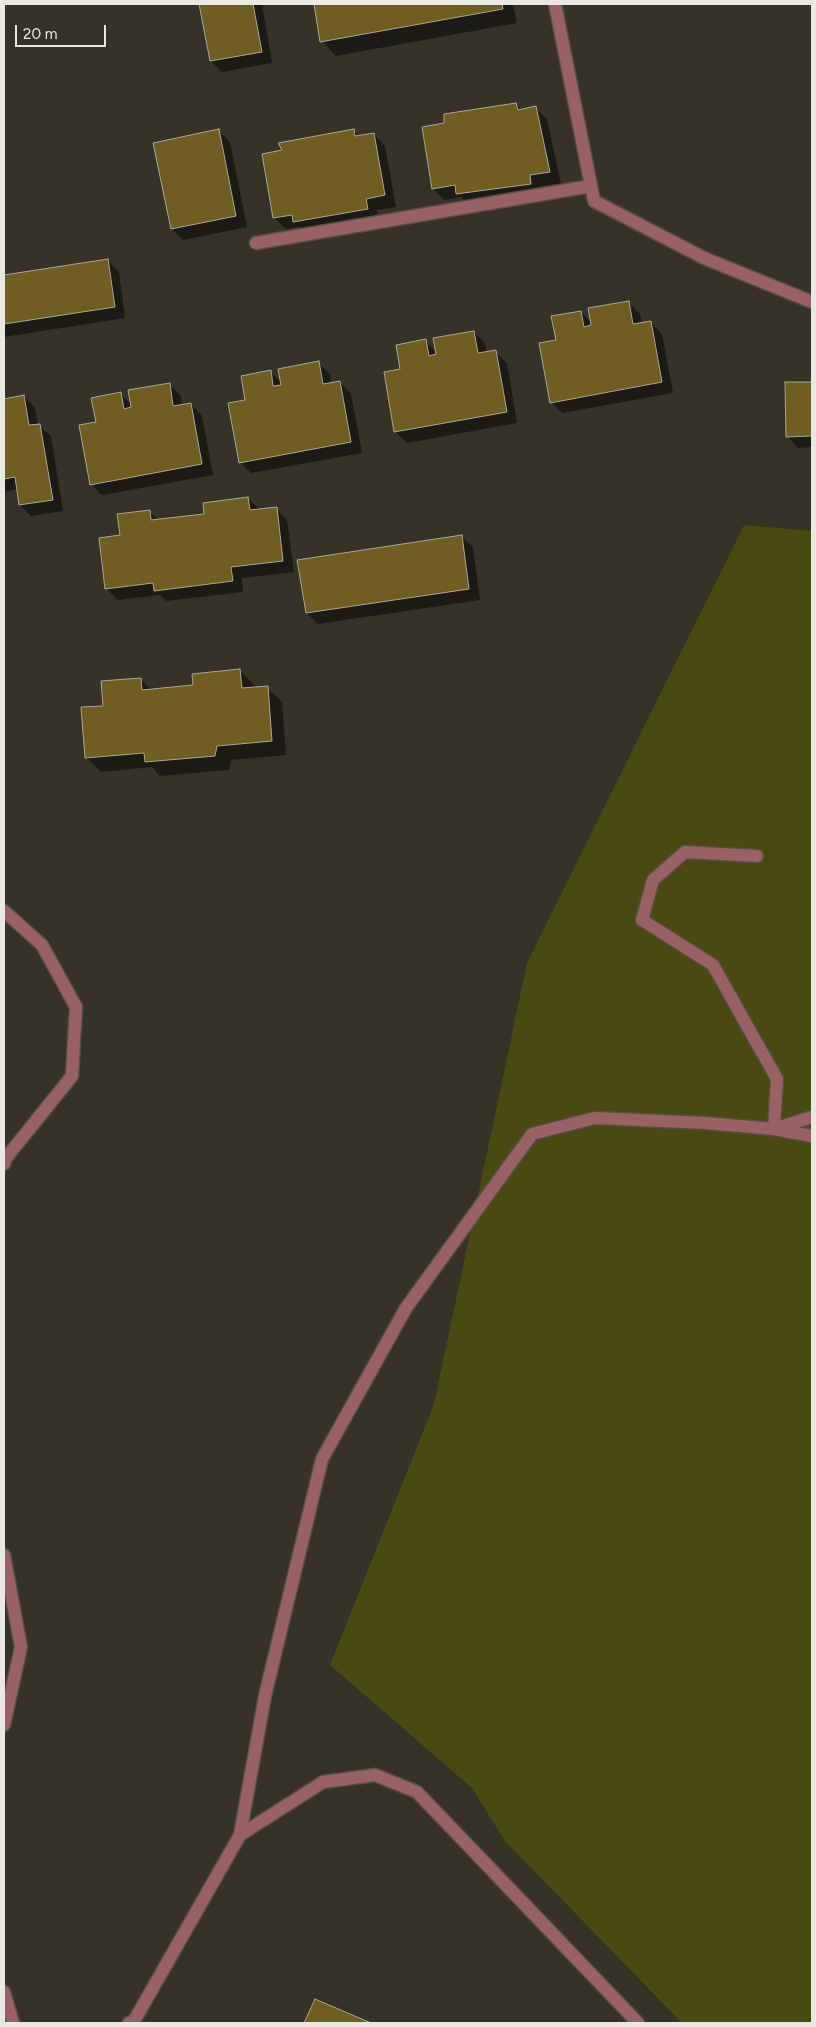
<!DOCTYPE html>
<html>
<head>
<meta charset="utf-8">
<style>
  body { margin:0 }
  #map { position:relative; width:816px; height:2027px; overflow:hidden; background:#363228; font-family:Figtree,sans-serif }
  canvas { display:block }
  .frame { position:absolute; inset:0; border:5px solid #eae8e2; pointer-events:none }
  .scale { position:absolute; left:15px; top:25px; width:91px; height:22px; box-sizing:border-box; border:2px solid #eae8e2; border-top:0; padding-left:6px; font-size:15px; line-height:18px; white-space:nowrap; color:#eae8e2; -webkit-text-stroke:4px #363228; paint-order:stroke }
</style>
</head>
<body>
<div id="map">
<canvas width="816" height="2027"></canvas>
<div class="frame"></div>
<div class="scale">20 m</div>
</div>
<script>
const context = document.querySelector('canvas').getContext('2d');
context.lineJoin = 'round';
function paint(path, color) { context.fillStyle = color; context.fill(path, 'evenodd'); }
const shape = rows => new Path2D(rows.map(r => 'M' + r).join(''));
function strokePath(path, color, width, dash) { context.strokeStyle = color; context.lineWidth = width; context.lineCap = dash ? 'butt' : 'round'; context.setLineDash(dash || []); context.stroke(path); }
paint(shape([
  [744,525,812,531,812,2023,682,2023,505,1841,472,1788,330,1665,434,1404,527,963]
]), '#484a11');
paint(shape([
  [201,4,262,4,272,63,222,72,211,61],
  [315,4,513,4,517,23,336,56,322,41],
  [516,104,522,111,535,108,547,119,561,184,541,186,542,195,469,205,461,197,445,200,433,189,424,128],
  [218,130,230,142,247,227,183,240,172,229],
  [354,130,360,137,374,134,385,146,396,207,377,210,378,220,305,233,299,227,286,229,274,218,284,151],
  [107,260,119,272,125,318,4,337,4,276],
  [629,303,640,314,642,324,650,322,662,334,673,393,562,413,551,402,557,341,581,312,592,323],
  [474,332,485,343,487,353,495,352,507,363,517,423,407,443,395,431,402,370,425,341,437,353],
  [318,363,330,374,331,384,340,382,351,394,362,453,251,473,240,462,246,401,270,372,282,383],
  [786,383,812,383,812,447,798,448,787,436],
  [169,384,181,396,182,406,191,404,202,416,213,475,102,495,91,484,97,423,121,394,132,405],
  [24,396,35,408,38,425,51,436,63,511,31,516,20,505,18,489,4,492,4,400],
  [248,498,260,510,276,508,287,520,294,572,242,578,243,592,166,601,160,595,118,600,107,589,121,536,149,511,159,521,205,515],
  [461,536,473,547,480,600,318,624,307,613],
  [240,671,254,685,255,689,267,688,282,702,286,755,231,760,229,770,160,776,152,767,101,772,86,757,104,707,140,679,151,690,194,686],
  [316,2000,368,2023,306,2023]
]), '#0007');
const building = shape([
  [199,4,253,4,262,52,210,61,199,4],
  [314,4,502,4,503,9,320,42,314,4],
  [516,103,518,110,536,106,550,172,530,175,531,184,456,194,455,185,432,189,422,127,444,123,444,114,516,103],
  [219,129,236,216,171,229,153,143,219,129],
  [354,129,355,136,374,133,385,195,366,199,368,209,293,222,292,215,273,218,262,154,282,150,278,143,354,129],
  [108,259,115,307,4,324,4,275,108,259],
  [629,301,633,324,651,321,662,382,550,403,539,343,556,340,551,316,581,311,584,327,591,325,588,308,629,301],
  [474,331,478,353,496,350,507,412,394,432,384,372,400,369,396,345,426,339,429,356,436,354,433,338,474,331],
  [319,361,323,384,340,381,351,442,239,463,228,403,245,400,241,376,271,370,273,386,281,385,278,369,319,361],
  [785,382,812,382,812,436,786,437,785,382],
  [170,383,173,406,191,403,202,464,90,485,79,425,96,422,91,398,121,392,124,409,131,407,128,390,170,383],
  [24,395,29,425,40,424,53,500,19,505,15,477,4,479,4,399,24,395],
  [248,497,250,510,277,507,283,561,231,567,233,581,154,591,153,583,105,589,99,538,120,535,117,514,150,510,151,520,204,514,203,503,248,497],
  [462,535,469,589,306,613,297,560,462,535],
  [240,669,242,688,268,686,272,741,217,746,215,756,145,762,144,753,85,758,81,707,103,706,101,681,141,678,142,690,193,685,192,674,240,669],
  [315,1999,371,2023,304,2023,315,1999]
]);
paint(building, '#705d21');
strokePath(building, '#aba79b', 1);
const service = shape([
  [757,856,685,852,653,880,642,920,713,965,777,1079,774,1129,812,1117]
]);
const minor = shape([
  [555,4,594,201,704,258,812,302],
  [256,243,591,186],
  [4,911,42,945,76,1007,72,1076,6,1158,4,1164],
  [4,1555,21,1647,4,1725],
  [240,1835,323,1782,375,1775,417,1792,638,2023],
  [4,1992,13,2023],
  [129,2023,134,2021,240,1835,265,1696,322,1459,406,1308,532,1134,595,1118,705,1123,774,1129,812,1136]
]);
strokePath(service, '#534f46', 15);
strokePath(minor, '#534f46', 15);
strokePath(service, '#996164', 12);
strokePath(minor, '#996164', 12);
</script>
</body>
</html>
